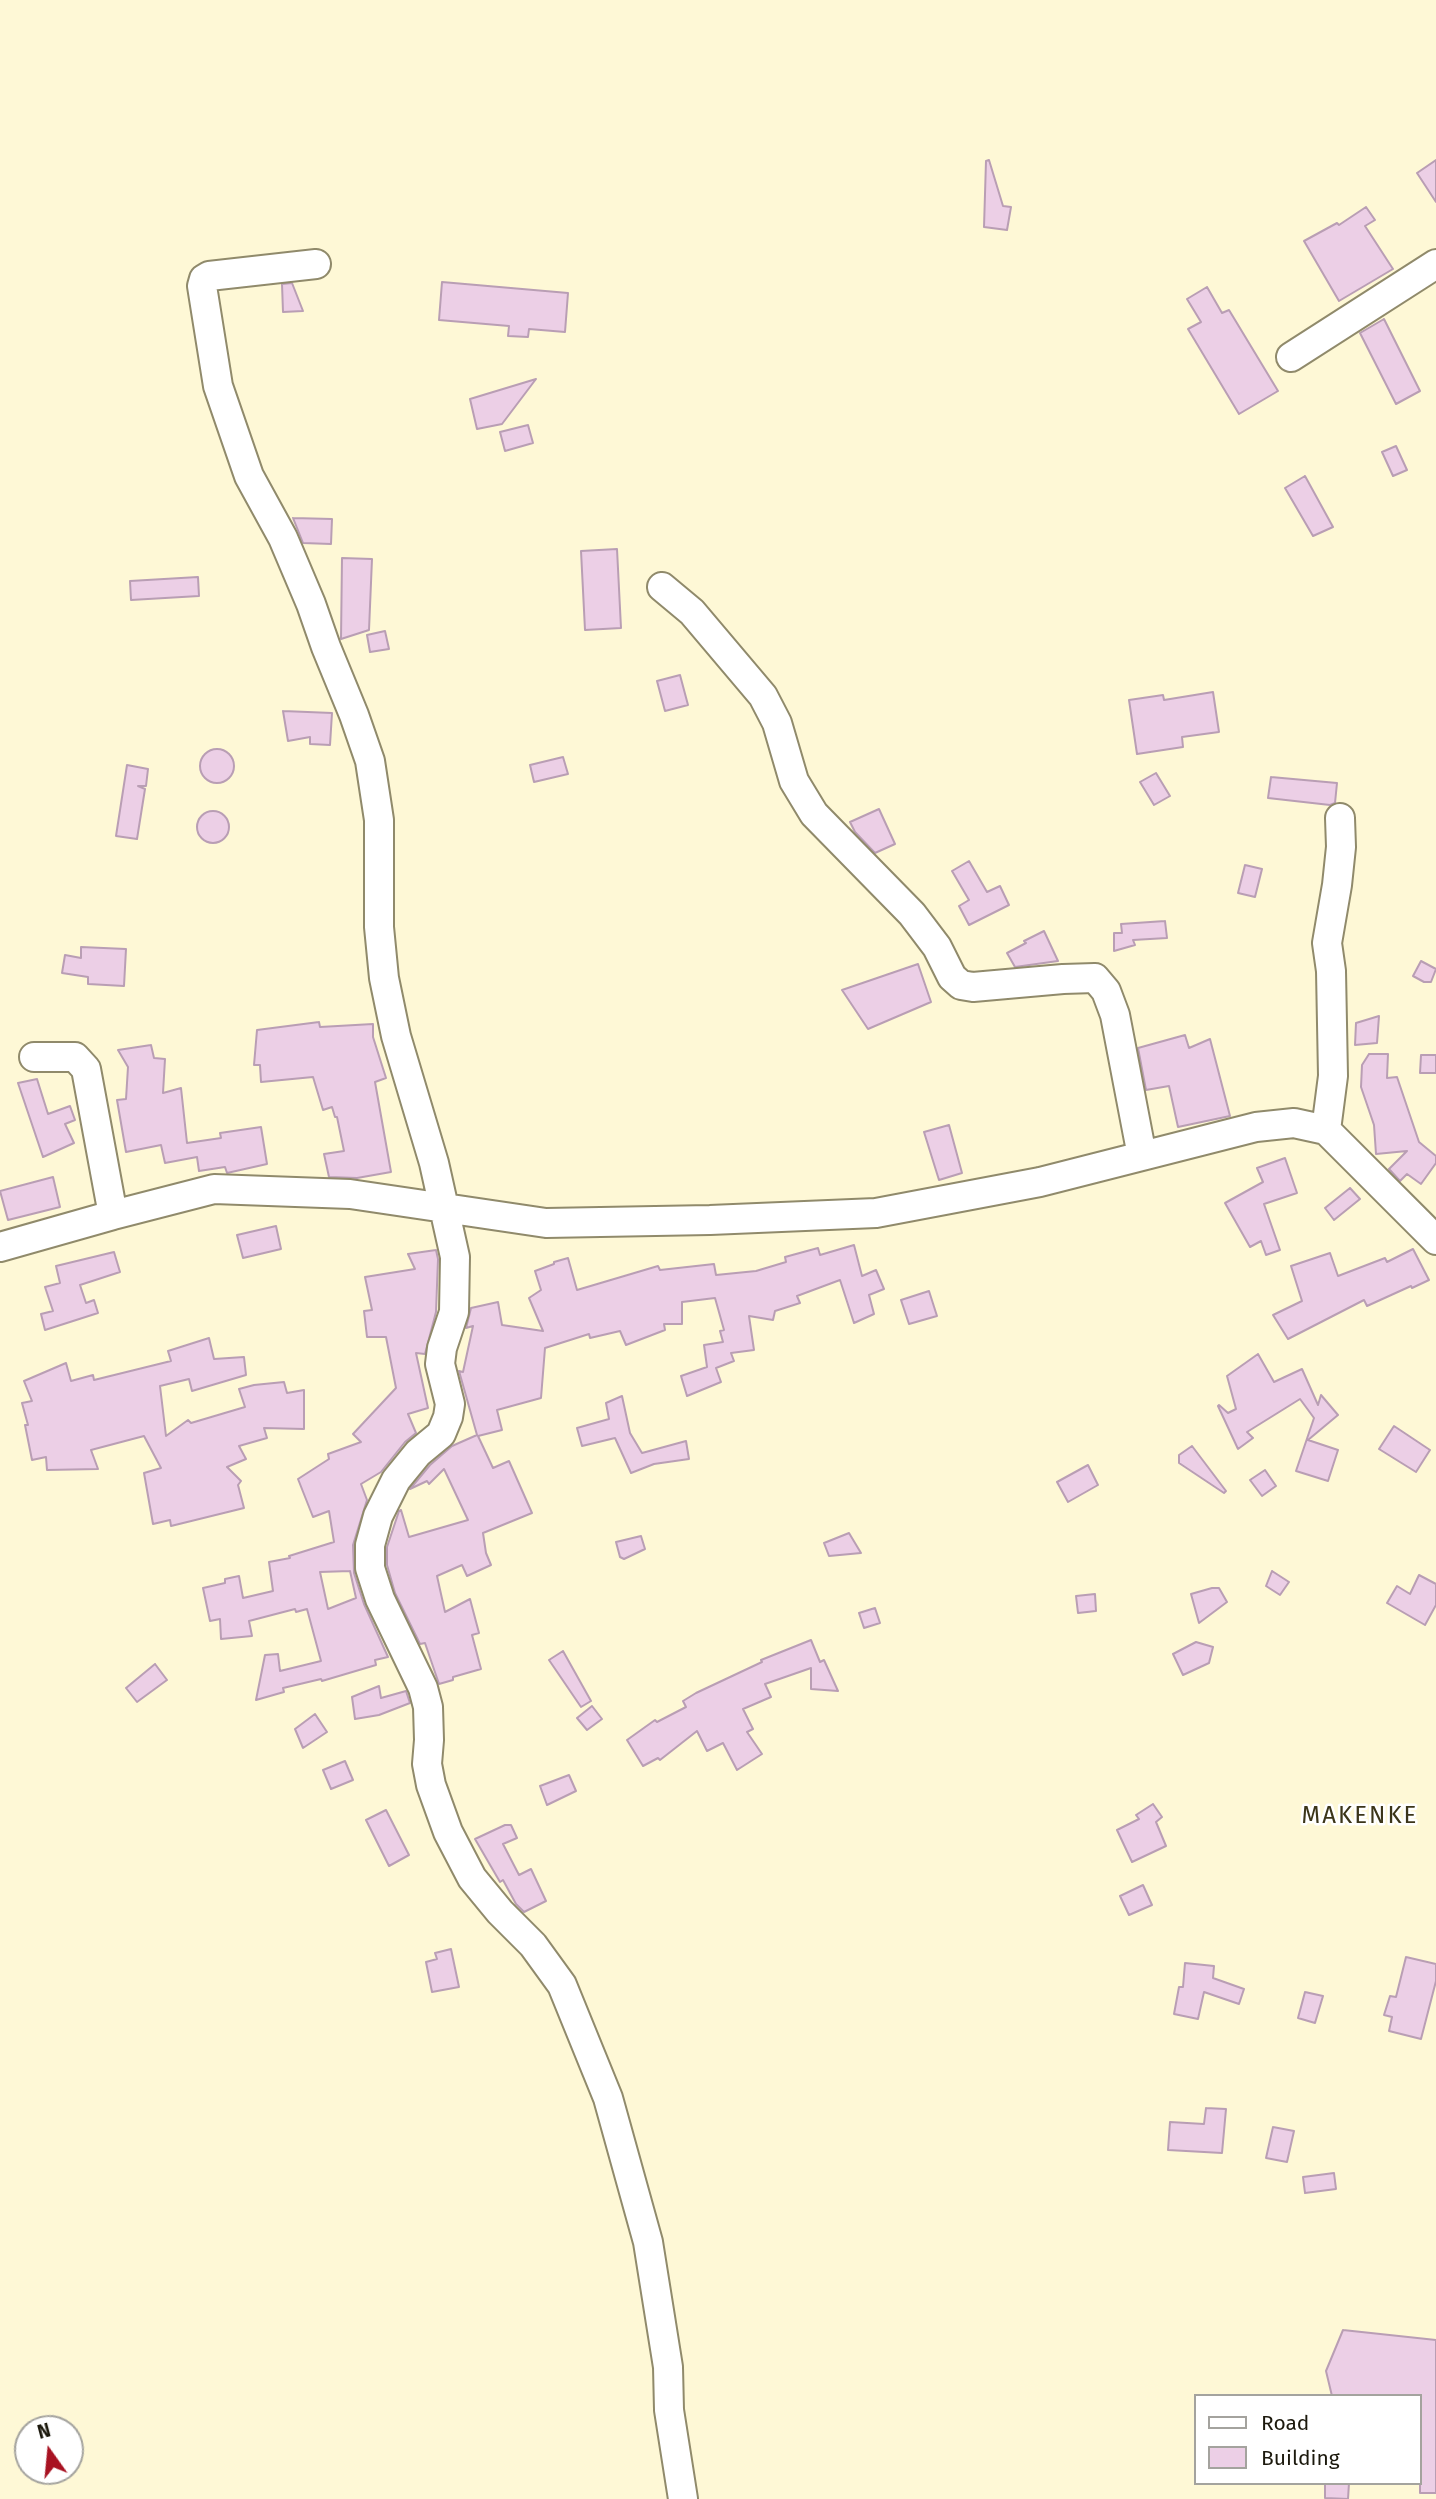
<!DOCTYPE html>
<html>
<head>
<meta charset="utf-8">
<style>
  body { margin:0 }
  #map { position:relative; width:1436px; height:2499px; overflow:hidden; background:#fef8d6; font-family:"Fira Sans",sans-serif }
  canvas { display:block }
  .legend { position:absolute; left:1194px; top:2394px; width:228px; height:91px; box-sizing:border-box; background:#fff; border:2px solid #a4a39e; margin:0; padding:9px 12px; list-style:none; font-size:21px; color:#1c190d }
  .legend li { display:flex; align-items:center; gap:14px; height:35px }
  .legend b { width:35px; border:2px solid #a4a39e }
  .north { position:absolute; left:14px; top:2415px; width:70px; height:70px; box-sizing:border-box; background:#fff; border:2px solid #a4a39e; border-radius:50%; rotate:345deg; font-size:19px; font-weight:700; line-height:28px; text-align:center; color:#1c190d }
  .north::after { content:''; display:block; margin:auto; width:24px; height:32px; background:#a81222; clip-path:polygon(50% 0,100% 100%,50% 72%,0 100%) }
</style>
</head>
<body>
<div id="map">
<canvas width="1436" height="2499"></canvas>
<ul class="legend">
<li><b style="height:9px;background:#fff"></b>Road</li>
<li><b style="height:19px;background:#eccfe6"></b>Building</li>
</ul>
<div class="north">N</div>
</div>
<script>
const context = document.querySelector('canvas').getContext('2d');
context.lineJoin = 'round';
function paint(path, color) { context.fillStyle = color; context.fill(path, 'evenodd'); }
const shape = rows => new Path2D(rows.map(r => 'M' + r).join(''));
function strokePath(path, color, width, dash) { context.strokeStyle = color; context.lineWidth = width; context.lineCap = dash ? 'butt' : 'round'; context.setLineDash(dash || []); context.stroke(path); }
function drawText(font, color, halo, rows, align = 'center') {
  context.font = font + ' "Fira Sans",sans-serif'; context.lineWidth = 5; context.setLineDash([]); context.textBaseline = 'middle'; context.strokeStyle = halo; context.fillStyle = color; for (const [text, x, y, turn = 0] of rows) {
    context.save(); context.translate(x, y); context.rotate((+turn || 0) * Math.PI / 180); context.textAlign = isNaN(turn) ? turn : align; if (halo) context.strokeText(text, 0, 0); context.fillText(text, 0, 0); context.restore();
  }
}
const building = shape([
  [989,160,1003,206,1011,207,1007,230,984,227,986,161,989,160],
  [1436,160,1436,202,1417,173,1436,160],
  [1366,207,1375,220,1365,226,1393,269,1339,301,1304,241,1337,223,1339,225,1366,207],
  [442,282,568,293,565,332,529,329,528,337,508,336,509,326,439,320,442,282],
  [292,283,303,311,283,312,282,284,292,283],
  [1207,287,1222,313,1229,310,1278,391,1239,414,1188,329,1201,322,1187,299,1207,287],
  [1384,319,1420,391,1396,404,1360,333,1384,319],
  [536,379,502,424,477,429,470,399,536,379],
  [528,425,533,443,505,451,500,432,528,425],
  [1396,446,1407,470,1393,476,1382,452,1396,446],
  [1305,476,1333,527,1313,536,1285,488,1305,476],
  [293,518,332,519,331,544,303,543,293,518],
  [617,549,621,628,585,630,581,551,617,549],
  [342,558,372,559,369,630,341,639,342,558],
  [198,577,199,596,131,600,130,581,198,577],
  [385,631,389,649,370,652,367,635,385,631],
  [680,675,688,705,665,711,657,681,680,675],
  [1213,692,1219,732,1182,737,1183,747,1137,754,1129,700,1163,695,1164,700,1213,692],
  [283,711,332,713,330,745,310,744,310,737,288,741,283,711],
  '200 766a17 17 0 1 1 34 0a17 17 0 1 1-34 0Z',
  [563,757,568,774,534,782,530,765,563,757],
  [127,765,148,769,146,786,138,786,145,789,137,839,116,836,127,765],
  [1156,773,1170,796,1154,805,1140,782,1156,773],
  [1271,777,1337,783,1335,803,1330,805,1268,798,1271,777],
  [879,809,895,844,875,853,855,832,850,822,879,809],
  '197 827a16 16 0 1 1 32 0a16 16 0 1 1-32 0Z',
  [969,861,987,892,1000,886,1009,905,969,925,959,906,969,900,952,871,969,861],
  [1245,865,1262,869,1255,897,1238,893,1245,865],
  [1165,921,1167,938,1133,940,1135,945,1114,951,1114,933,1122,933,1121,924,1165,921],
  [1044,931,1058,961,1015,967,1007,953,1026,943,1024,941,1044,931],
  [81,947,126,949,124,986,88,984,88,977,62,973,65,955,81,958,81,947],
  [1421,961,1436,969,1431,982,1424,982,1413,976,1421,961],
  [918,964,931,1002,868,1029,842,990,918,964],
  [1379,1016,1377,1043,1355,1045,1356,1023,1379,1016],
  [319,1022,320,1027,373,1024,373,1037,386,1078,375,1082,391,1172,357,1178,329,1177,324,1154,344,1151,337,1117,335,1117,332,1107,323,1110,313,1077,261,1082,260,1065,254,1065,257,1030,319,1022],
  [1185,1035,1189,1048,1210,1039,1230,1116,1178,1127,1169,1086,1146,1090,1138,1048,1185,1035],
  [151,1045,154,1058,165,1059,163,1093,181,1088,187,1143,221,1138,220,1133,261,1127,267,1164,227,1173,225,1167,199,1171,197,1157,165,1163,161,1145,126,1152,117,1100,126,1099,128,1067,118,1050,151,1045],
  [1369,1054,1388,1054,1387,1078,1397,1077,1419,1142,1436,1156,1436,1163,1421,1184,1407,1174,1400,1181,1389,1169,1407,1151,1376,1154,1374,1125,1361,1087,1362,1065,1369,1054],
  [1421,1055,1436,1055,1436,1073,1420,1073,1421,1055],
  [37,1079,48,1114,70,1106,75,1120,65,1124,74,1143,43,1157,18,1083,37,1079],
  [949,1125,962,1173,939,1180,924,1132,949,1125],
  [1285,1158,1297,1193,1264,1204,1280,1250,1266,1255,1261,1241,1250,1247,1225,1203,1263,1182,1257,1168,1285,1158],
  [53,1177,60,1207,8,1220,0,1191,53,1177],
  [1350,1188,1360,1199,1334,1220,1325,1208,1350,1188],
  [276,1226,281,1249,243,1258,237,1235,276,1226],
  [854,1245,862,1276,876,1270,884,1289,869,1295,874,1314,854,1323,840,1280,797,1296,800,1303,775,1311,773,1320,749,1316,754,1350,731,1353,734,1361,716,1368,721,1382,687,1396,681,1376,707,1367,704,1345,723,1342,720,1331,724,1330,715,1298,682,1302,682,1324,664,1324,665,1330,626,1345,620,1331,590,1338,589,1334,545,1348,541,1398,497,1410,502,1430,478,1436,493,1468,509,1461,532,1513,483,1533,486,1553,491,1565,467,1576,462,1565,437,1576,445,1612,470,1599,479,1633,472,1635,481,1669,453,1677,453,1680,439,1684,425,1643,420,1644,395,1593,387,1565,387,1547,399,1511,401,1510,409,1537,468,1520,444,1469,429,1484,427,1481,410,1489,430,1465,452,1446,477,1435,459,1371,463,1372,473,1326,466,1328,471,1308,498,1302,502,1325,543,1331,529,1298,541,1290,535,1271,554,1264,554,1262,568,1258,577,1290,658,1266,660,1270,714,1264,716,1275,756,1271,786,1262,785,1257,818,1248,820,1255,854,1245],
  [1413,1249,1429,1280,1412,1288,1411,1286,1367,1306,1364,1300,1288,1339,1273,1315,1302,1301,1291,1266,1330,1253,1338,1276,1385,1258,1387,1262,1413,1249],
  [436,1250,438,1259,436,1312,425,1354,416,1353,428,1408,408,1414,416,1433,405,1442,381,1472,361,1484,367,1500,353,1545,354,1573,364,1604,388,1657,375,1660,376,1665,322,1681,321,1679,283,1688,284,1692,256,1700,265,1655,278,1654,280,1671,321,1661,307,1609,296,1612,295,1609,249,1621,252,1636,221,1639,220,1619,210,1621,203,1588,225,1583,225,1579,239,1576,243,1598,273,1591,269,1562,290,1558,289,1556,334,1542,329,1511,313,1517,298,1479,329,1459,328,1454,361,1442,353,1434,396,1388,386,1337,367,1337,364,1311,372,1310,365,1277,415,1269,408,1254,436,1250],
  [350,1571,356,1598,328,1609,320,1572,350,1571],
  [114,1252,120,1272,80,1285,86,1303,94,1300,98,1313,45,1330,41,1314,53,1311,45,1287,60,1283,56,1266,114,1252],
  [929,1291,937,1316,909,1324,901,1300,929,1291],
  [209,1338,214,1359,244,1357,246,1375,192,1391,189,1379,160,1386,166,1436,188,1420,191,1423,245,1407,239,1389,254,1385,284,1382,287,1393,304,1390,304,1429,264,1428,267,1438,239,1446,246,1459,227,1467,241,1481,238,1485,244,1508,171,1526,170,1520,153,1524,144,1473,161,1468,144,1436,91,1450,98,1469,47,1470,46,1457,32,1460,25,1425,28,1425,22,1403,32,1401,24,1381,66,1363,71,1381,93,1375,94,1380,171,1361,168,1351,209,1338],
  [1258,1354,1274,1382,1302,1369,1318,1405,1321,1395,1338,1415,1308,1440,1338,1450,1328,1481,1296,1471,1314,1418,1300,1399,1247,1432,1253,1438,1238,1449,1218,1406,1219,1405,1228,1413,1236,1409,1227,1376,1258,1354],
  [622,1396,630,1433,642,1453,686,1441,689,1459,654,1464,631,1473,615,1438,582,1446,577,1428,609,1419,606,1403,622,1396],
  [1394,1426,1430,1450,1416,1472,1379,1449,1394,1426],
  [1192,1446,1226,1491,1224,1493,1179,1463,1179,1455,1192,1446],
  [1088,1465,1098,1485,1068,1502,1057,1482,1088,1465],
  [1265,1470,1276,1486,1262,1496,1250,1480,1265,1470],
  [849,1533,861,1553,829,1556,824,1543,849,1533],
  [641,1536,645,1549,624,1559,620,1557,616,1542,641,1536],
  [1272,1571,1289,1582,1280,1595,1266,1586,1272,1571],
  [1419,1575,1436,1584,1436,1605,1425,1625,1387,1603,1397,1586,1410,1594,1419,1575],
  [1212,1588,1219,1588,1227,1602,1199,1623,1191,1594,1212,1588],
  [1095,1594,1096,1611,1078,1613,1076,1596,1095,1594],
  [875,1608,880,1623,864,1628,859,1613,875,1608],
  [811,1640,820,1662,824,1660,838,1691,811,1689,811,1668,765,1684,771,1697,743,1709,753,1729,747,1732,762,1754,737,1770,723,1743,707,1751,697,1731,660,1760,658,1758,643,1766,627,1740,655,1720,657,1722,686,1707,683,1701,696,1693,762,1662,761,1660,811,1640],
  [1196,1642,1213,1647,1209,1663,1183,1675,1173,1654,1196,1642],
  [563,1651,591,1701,581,1707,549,1660,563,1651],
  [155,1664,167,1680,137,1702,126,1688,155,1664],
  [379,1686,381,1698,406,1691,410,1703,379,1715,355,1719,352,1697,379,1686],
  [592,1706,602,1719,587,1730,577,1718,592,1706],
  [315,1714,327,1732,303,1748,295,1729,315,1714],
  [345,1761,353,1780,331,1789,323,1770,345,1761],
  [569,1775,576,1791,547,1805,540,1786,569,1775],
  [1153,1804,1162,1817,1156,1822,1166,1846,1132,1862,1117,1830,1139,1819,1136,1815,1153,1804],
  [386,1810,409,1855,389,1866,366,1820,386,1810],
  [505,1825,511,1825,517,1838,503,1844,519,1875,531,1869,546,1901,524,1912,516,1904,503,1880,500,1882,475,1839,505,1825],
  [1143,1885,1152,1905,1129,1915,1120,1896,1143,1885],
  [451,1949,459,1987,432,1992,426,1962,437,1959,435,1953,451,1949],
  [1406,1957,1436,1964,1436,1981,1421,2039,1389,2031,1392,2017,1384,2015,1390,1996,1396,1997,1406,1957],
  [1185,1963,1214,1966,1213,1978,1244,1989,1239,2004,1204,1992,1198,2019,1174,2014,1179,1987,1183,1987,1185,1963],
  [1305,1992,1323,1996,1315,2023,1298,2018,1305,1992],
  [1206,2108,1226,2109,1222,2153,1168,2150,1170,2122,1204,2124,1206,2108],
  [1273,2127,1294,2131,1287,2162,1266,2158,1273,2127],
  [1334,2173,1336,2189,1305,2193,1303,2177,1334,2173],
  [1343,2330,1436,2340,1436,2493,1420,2493,1420,2396,1332,2396,1326,2371,1343,2330],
  [1325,2483,1349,2483,1348,2499,1325,2498,1325,2483]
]);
paint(building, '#eccfe6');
strokePath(building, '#b99eb4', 2);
const minor = shape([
  [316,264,209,276,204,279,202,286,218,386,249,476,283,538,311,604,326,647,354,715,370,761,379,820,379,927,384,978,396,1036,434,1163,455,1257,454,1312,442,1348,440,1364,450,1404,448,1417,441,1434,418,1453,396,1480,378,1516,370,1545,370,1568,380,1599,423,1688,428,1707,429,1740,427,1764,431,1785,448,1832,472,1878,500,1912,533,1945,562,1985,608,2098,648,2242,668,2367,669,2410,683,2499],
  [1291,357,1436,264],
  [662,587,692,612,763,696,777,723,794,781,814,814,912,914,937,947,952,977,961,985,973,987,1063,979,1095,978,1106,991,1115,1015,1142,1156],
  [34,1057,75,1057,86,1069,113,1215],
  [1326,1130,1333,1076,1331,971,1327,943,1337,885,1341,847,1340,818],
  [0,1247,113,1215,214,1189,350,1194,546,1223,710,1220,876,1213,1040,1182,1256,1127,1294,1123,1326,1130,1436,1240]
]);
strokePath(minor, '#908a6b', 32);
strokePath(minor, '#fff', 28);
context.letterSpacing = '2px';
drawText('24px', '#3b3519', '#fff', [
  ["MAKENKE",1360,1816]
]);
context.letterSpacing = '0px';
</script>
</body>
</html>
